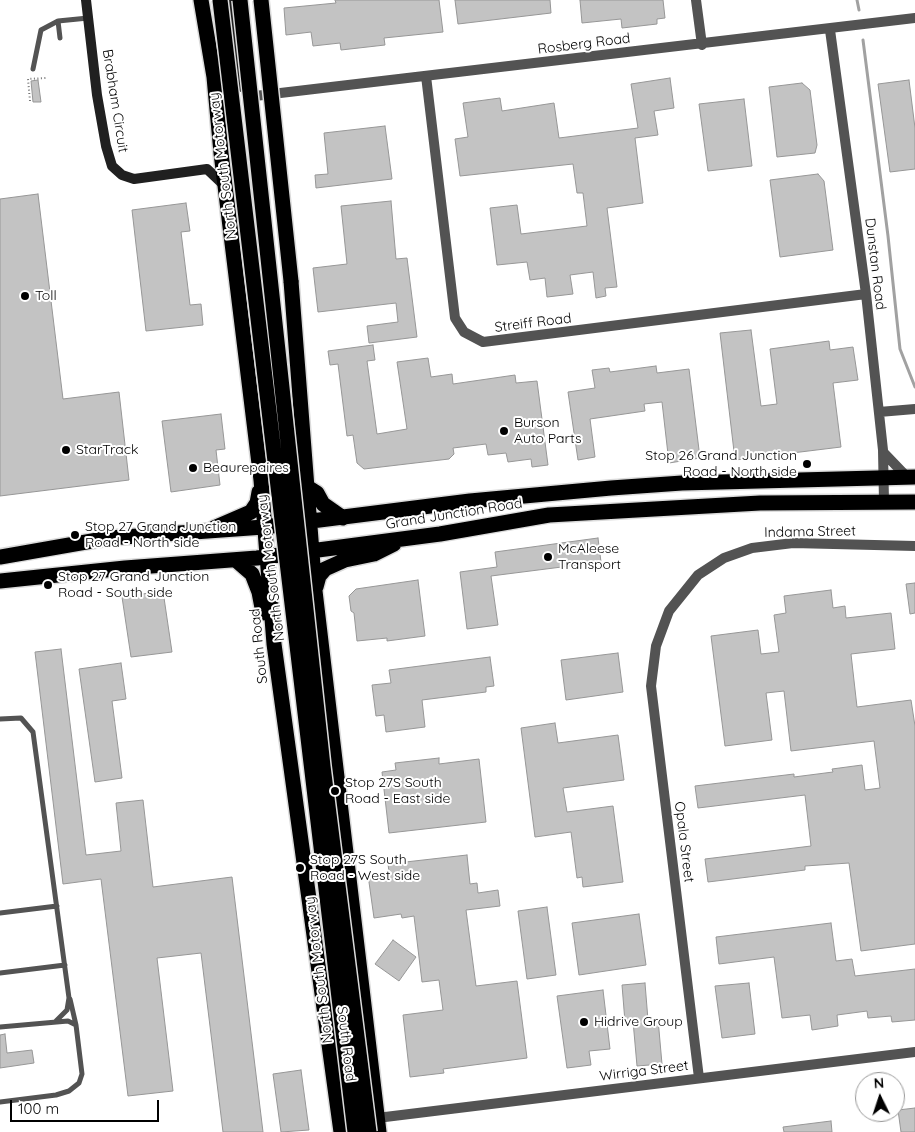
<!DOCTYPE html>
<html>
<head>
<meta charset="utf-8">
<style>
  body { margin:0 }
  #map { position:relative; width:915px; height:1132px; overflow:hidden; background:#fff; font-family:Quicksand,sans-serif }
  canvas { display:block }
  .north { position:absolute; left:855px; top:1072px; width:50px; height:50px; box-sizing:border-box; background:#fff; border:1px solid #999; border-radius:50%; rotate:356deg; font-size:14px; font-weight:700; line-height:20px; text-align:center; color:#000 }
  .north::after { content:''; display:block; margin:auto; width:18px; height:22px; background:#000; clip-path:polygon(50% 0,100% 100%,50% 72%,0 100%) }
  .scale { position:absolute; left:10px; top:1100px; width:149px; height:22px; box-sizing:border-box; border:2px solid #000; border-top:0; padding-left:6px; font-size:15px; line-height:18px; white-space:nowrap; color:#000; -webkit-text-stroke:4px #fff; paint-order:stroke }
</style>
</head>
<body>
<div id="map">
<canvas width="915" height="1132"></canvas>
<div class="north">N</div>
<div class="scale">100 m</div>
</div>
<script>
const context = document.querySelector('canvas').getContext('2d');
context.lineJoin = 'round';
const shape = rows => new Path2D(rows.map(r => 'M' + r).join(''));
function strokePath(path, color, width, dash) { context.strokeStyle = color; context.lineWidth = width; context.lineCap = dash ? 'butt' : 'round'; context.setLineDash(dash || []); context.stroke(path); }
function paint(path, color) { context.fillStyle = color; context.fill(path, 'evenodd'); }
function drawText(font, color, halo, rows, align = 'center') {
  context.font = font + ' Quicksand,sans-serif'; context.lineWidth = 4; context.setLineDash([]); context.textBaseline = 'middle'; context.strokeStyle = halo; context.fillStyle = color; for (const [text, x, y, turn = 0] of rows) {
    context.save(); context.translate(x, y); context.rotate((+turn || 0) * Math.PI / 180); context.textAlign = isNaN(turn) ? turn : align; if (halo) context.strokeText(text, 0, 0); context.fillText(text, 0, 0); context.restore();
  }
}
strokePath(shape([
  [857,0,859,10],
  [863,40,888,236,900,349,915,387]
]), '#a1a1a1', 3);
const building = shape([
  [335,0,439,0,443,32,384,38,385,45,341,50,340,43,313,46,311,32,286,35,284,8,336,3,335,0],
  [455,0,550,0,551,13,458,24,455,0],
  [580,0,663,0,665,18,657,19,657,24,622,28,621,19,582,23,580,0],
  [670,78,674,108,654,111,658,135,635,138,643,203,607,208,617,287,605,288,606,296,596,298,593,272,570,275,573,294,547,297,545,278,530,280,527,262,497,265,490,208,517,205,521,234,587,226,583,193,577,193,573,164,460,176,455,139,468,137,463,103,500,98,502,111,554,103,559,138,638,128,631,84,670,78],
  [38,80,41,102,33,102,31,81,38,80],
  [909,80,915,128,915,169,890,172,878,84,909,80],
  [802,83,810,90,817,145,815,153,777,157,769,87,802,83],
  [744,99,752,166,708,171,699,104,744,99],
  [385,126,392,179,316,188,315,175,328,174,324,133,385,126],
  [818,174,824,181,833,250,780,257,770,180,818,174],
  [38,194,63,399,119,392,129,480,0,496,0,199,38,194],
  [391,201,396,259,407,258,417,337,369,343,367,326,398,322,396,303,318,312,313,268,347,264,341,206,391,201],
  [186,203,190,231,181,232,190,305,201,304,203,325,146,331,132,210,186,203],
  [751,330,761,406,777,404,770,349,829,341,830,350,853,347,858,380,833,383,841,447,735,460,720,333,751,330],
  [373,345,375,360,367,361,377,434,407,429,397,362,428,358,431,377,452,374,453,384,515,375,516,383,537,381,548,465,532,467,531,459,508,462,506,453,488,455,486,444,453,448,454,454,449,459,364,469,357,463,353,435,347,436,338,364,330,365,328,351,373,345],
  [656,366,657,373,689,369,700,458,669,463,662,402,644,404,645,411,590,419,595,457,578,460,568,392,595,388,592,370,609,368,610,372,656,366],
  [221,414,225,449,216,450,220,485,171,492,162,421,221,414],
  [598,538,601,562,491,576,498,625,467,629,460,572,497,567,495,552,598,538],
  [418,580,425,636,387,641,387,638,357,641,354,613,351,611,349,596,356,589,418,580],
  [915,583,915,613,910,614,906,584,915,583],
  [831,590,833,608,845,606,846,618,891,613,895,649,851,654,857,707,911,700,915,726,915,944,861,951,849,863,805,866,805,870,708,882,705,859,811,846,805,795,698,808,695,786,794,774,794,777,833,772,832,769,862,765,865,790,880,788,874,741,791,751,784,691,766,693,772,740,725,746,711,636,758,630,761,654,779,652,774,615,786,613,784,596,831,590],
  [163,591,172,652,131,657,122,597,163,591],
  [61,649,86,855,121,851,116,803,143,800,153,887,232,877,263,1132,223,1132,201,953,157,958,173,1091,128,1096,101,879,63,884,35,652,61,649],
  [618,653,623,692,566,700,561,660,618,653],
  [490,657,494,686,486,687,486,692,422,700,425,727,386,732,384,715,376,716,372,685,391,683,389,670,490,657],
  [121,663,126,699,112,701,122,778,95,782,79,669,121,663],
  [555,723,558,743,618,735,624,780,563,788,567,812,613,806,623,882,583,887,582,877,577,878,571,832,535,837,521,728,555,723],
  [439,758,439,764,479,759,486,822,389,833,382,772,396,770,395,763,439,758],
  [467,855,470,884,477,883,478,893,498,890,500,906,466,910,476,986,517,981,527,1058,443,1069,444,1073,410,1077,403,1015,443,1010,439,980,422,982,414,916,402,918,401,914,374,918,368,875,389,872,388,864,467,855],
  [547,907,556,975,527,979,518,911,547,907],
  [639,914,646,965,579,975,572,923,639,914],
  [831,923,836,961,852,959,855,976,915,969,915,1020,892,1022,891,1016,868,1018,867,1011,837,1015,838,1026,812,1030,810,1015,782,1018,774,957,719,964,716,937,831,923],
  [393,940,416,957,399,981,375,964,393,940],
  [645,983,648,1020,658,1019,662,1064,637,1066,633,1021,625,1022,622,985,645,983],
  [749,983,755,1034,722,1038,715,986,749,983],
  [603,990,610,1049,589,1051,591,1065,567,1068,557,996,603,990],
  [5,1034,7,1053,32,1050,34,1063,0,1068,0,1035,5,1034],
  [301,1070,309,1130,281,1132,273,1074,301,1070],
  [915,1108,915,1132,901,1132,898,1110,915,1108],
  [831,1121,832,1132,784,1132,783,1127,831,1121]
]);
paint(building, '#c3c3c3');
strokePath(building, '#979797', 1);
const highway = shape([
  [201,0,214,77,221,153,261,480,274,644,341,1132],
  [291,281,315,591,379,1132],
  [306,486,317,493,323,504,343,518],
  [214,528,251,512,257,503,259,492],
  [0,557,109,538,264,527,470,501,611,488,682,483,915,477],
  [237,561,252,574,259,592,263,613],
  [0,581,125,568,257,558,440,534,549,515,760,503,915,502],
  [316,587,319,576,325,569,345,560,374,554,394,544]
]);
strokePath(highway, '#dbdbdb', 18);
strokePath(shape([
  [30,101,28,79,46,78]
]), '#757575', 2, [1, 2.5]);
strokePath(shape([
  [58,21,60,38],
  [33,69,41,30,58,21,88,18],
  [0,719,21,718,33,732,69,998,67,1010,56,1021],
  [0,913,57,906],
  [0,973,65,965],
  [70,999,76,1025],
  [0,1027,68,1021,76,1025,82,1074,79,1083,69,1091,56,1095,0,1102]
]), '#535353', 5);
strokePath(shape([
  [696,0,702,45],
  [830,30,866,294,883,450,884,502],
  [426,76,455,318,464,332,483,342,866,294],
  [255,96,915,18],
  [879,412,915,409],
  [883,452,907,477],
  [699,1078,651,686,656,646,669,611,698,575,724,558,752,548,793,543,915,546],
  [377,1118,915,1052]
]), '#535353', 10);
strokePath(shape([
  [86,0,97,95,106,146,112,166,122,175,134,179,207,169],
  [228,0,237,74,241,86,252,94],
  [207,169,225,186]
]), '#202020', 10);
strokePath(highway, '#000', 15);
const highwayBridge = shape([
  [220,0,355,1132],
  [240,0,323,766,369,1132],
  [261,0,291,281]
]);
strokePath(highwayBridge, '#dbdbdb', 18, []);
strokePath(highwayBridge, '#000', 15);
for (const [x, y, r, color] of [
  [25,296,5,"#000"],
  [504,431,5,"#000"],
  [66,450,5,"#000"],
  [807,464,5,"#000"],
  [193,468,5,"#000"],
  [75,535,5,"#000"],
  [548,557,5,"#000"],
  [48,585,5,"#000"],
  [335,791,5,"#000"],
  [300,868,5,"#000"],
  [584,1022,5,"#000"]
]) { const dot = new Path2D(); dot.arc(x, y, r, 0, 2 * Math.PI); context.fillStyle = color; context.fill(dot); strokePath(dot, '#fff', 2); }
drawText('14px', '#000', '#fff', [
  ["Rosberg Road",584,44,-7],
  ["Brabham Circuit",115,101,81],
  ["North South Motorway",223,166,-97],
  ["Dunstan Road",875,264,83],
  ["Streiff Road",533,323,-7],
  ["Grand Junction Road",454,514,-9],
  ["Indama Street",810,532,-1],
  ["North South Motorway",271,568,-97],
  ["South Road",259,646,-96],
  ["Opala Street",684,842,83],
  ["North South Motorway",319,970,-97],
  ["South Road",346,1044,83],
  ["Wirriga Street",644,1071,-7]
]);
drawText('14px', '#000', '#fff', [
  ["Toll",35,296],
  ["Burson",514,423],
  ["Auto Parts",514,439],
  ["StarTrack",76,450],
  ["Stop 26 Grand Junction",797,456,"right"],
  ["Road - North side",797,472,"right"],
  ["Beaurepaires",203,468],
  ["Stop 27 Grand Junction",85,527],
  ["Road - North side",85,543],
  ["McAleese",558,549],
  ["Transport",558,565],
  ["Stop 27 Grand Junction",58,577],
  ["Road - South side",58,593],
  ["Stop 27S South",345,783],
  ["Road - East side",345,799],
  ["Stop 27S South",310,860],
  ["Road - West side",310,876],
  ["Hidrive Group",594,1022]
], 'left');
</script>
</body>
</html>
